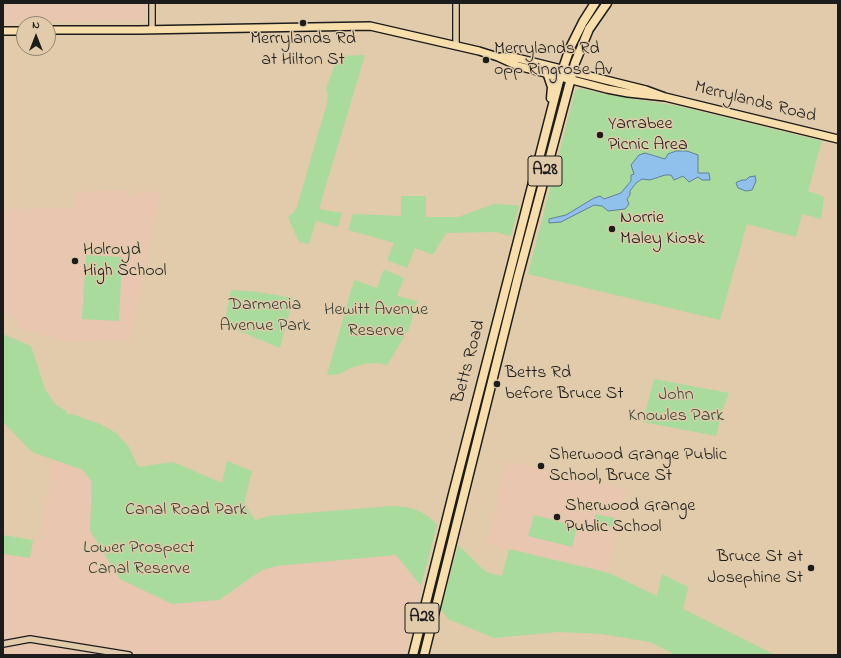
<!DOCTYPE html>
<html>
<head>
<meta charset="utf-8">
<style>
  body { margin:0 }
  #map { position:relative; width:841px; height:658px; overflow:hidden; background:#e1cbab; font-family:"Indie Flower",sans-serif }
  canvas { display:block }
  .frame { position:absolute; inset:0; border:4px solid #1c1c1c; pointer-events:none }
  .north { position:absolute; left:16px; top:16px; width:40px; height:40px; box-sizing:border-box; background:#e1cbab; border:1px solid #928572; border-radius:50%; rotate:0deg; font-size:11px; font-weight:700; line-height:16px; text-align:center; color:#1c1c1c }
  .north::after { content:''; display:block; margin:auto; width:14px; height:18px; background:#1c1c1c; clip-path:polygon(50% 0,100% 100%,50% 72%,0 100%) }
</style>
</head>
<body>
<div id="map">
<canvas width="841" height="658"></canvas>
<div class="frame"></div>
<div class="north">N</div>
</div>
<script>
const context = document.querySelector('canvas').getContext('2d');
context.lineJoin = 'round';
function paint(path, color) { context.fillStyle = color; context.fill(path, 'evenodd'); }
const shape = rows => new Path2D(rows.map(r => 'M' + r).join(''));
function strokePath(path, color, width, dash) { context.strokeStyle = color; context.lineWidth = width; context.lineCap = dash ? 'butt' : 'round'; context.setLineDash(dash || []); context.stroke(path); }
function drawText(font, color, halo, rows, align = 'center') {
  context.font = font + ' "Indie Flower",sans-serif'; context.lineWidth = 3; context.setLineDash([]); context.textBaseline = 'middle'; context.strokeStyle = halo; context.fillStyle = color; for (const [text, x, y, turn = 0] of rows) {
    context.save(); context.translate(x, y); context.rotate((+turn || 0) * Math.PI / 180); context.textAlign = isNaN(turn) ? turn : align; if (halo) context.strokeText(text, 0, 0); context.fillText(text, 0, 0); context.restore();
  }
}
paint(shape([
  [3,3,145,3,145,17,141,20,3,23],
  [124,190,127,194,131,196,137,195,142,191,160,193,130,340,70,342,17,328,17,321,14,316,8,313,3,314,3,209,74,208,76,192],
  [53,460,83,470,92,482,90,531,110,563,219,600,262,570,276,566,396,555,421,586,403,655,3,655,3,554,30,558,33,540,39,541],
  [507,461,626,489,607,572,487,544]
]), '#e8c6af');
paint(shape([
  [365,55,319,209,342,213,338,227,316,221,309,244,299,242,288,217,294,212,297,207,327,103,328,95,326,89,338,56],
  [580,88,603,94,678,106,822,141,808,191,820,195,824,198,821,219,802,214,796,237,747,224,720,320,528,274,575,91],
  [401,196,426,196,426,217,458,217,494,204,513,205,519,206,511,236,495,232,446,233,433,255,415,248,407,268,387,260,394,243,348,230,353,214,401,216],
  [86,255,122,257,119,321,82,319],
  [384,269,404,278,397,296,417,301,409,329,387,365,378,363,364,364,351,368,339,374,327,375,354,280,377,288],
  [231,290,258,292,293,298,280,348,247,334,224,326],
  [3,334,31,346,45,389,54,403,67,412,67,415,71,414,100,424,116,433,129,447,138,467,173,462,222,483,227,461,252,471,244,503,255,520,270,516,392,506,405,507,417,510,429,517,437,525,421,586,396,555,276,566,262,570,219,600,172,604,120,579,90,531,92,482,83,470,32,452,4,423],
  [654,379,729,393,722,411,716,436,643,422],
  [596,514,615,518,612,527,594,523],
  [534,515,577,526,572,547,528,536],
  [3,535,33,540,30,558,3,554],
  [458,545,486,572,502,576,509,549,609,573,657,596,662,574,688,587,683,609,775,655,676,655,650,642,601,634,558,632,494,638,448,619,441,610]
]), '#a8db9c');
const water = shape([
  [676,151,687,151,698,155,698,173,709,173,710,180,702,180,698,177,689,182,683,176,674,180,671,175,665,175,650,180,642,179,636,183,630,191,630,195,627,199,629,204,625,209,608,211,602,206,594,205,561,222,549,223,549,219,566,215,594,198,600,196,604,199,621,193,631,181,631,175,634,174,631,165,639,155,645,153,665,159,668,154,676,151],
  [755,176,756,181,752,190,746,191,738,188,736,183,737,182,742,180,746,180,749,177,755,176]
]);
paint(water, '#90c1ec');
strokePath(water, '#627f99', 1);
const minor = shape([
  [152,3,152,30],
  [456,46,456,3],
  [3,644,30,639,129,655]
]);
const major = shape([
  [48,30,139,30,370,26,479,51,498,57,518,66,607,89,628,93,665,97],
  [3,31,24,31],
  [500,57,513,57,646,90,665,97,838,139]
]);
const highway = shape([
  [548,75,552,87,551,98],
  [413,655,453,494,560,77,570,48,583,22,595,3],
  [424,655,518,277,575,63,589,29,607,3]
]);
strokePath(minor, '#1c1c1c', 8);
strokePath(major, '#1c1c1c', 10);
strokePath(highway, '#1c1c1c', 11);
strokePath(minor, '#e1cbab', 5.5);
strokePath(major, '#f8deab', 7);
strokePath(highway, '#f8deab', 8);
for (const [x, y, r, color] of [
  [303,23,4,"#1c1c1c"],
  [486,60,4,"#1c1c1c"],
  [600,135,4,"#1c1c1c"],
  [612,229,4,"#1c1c1c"],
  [75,261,4,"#1c1c1c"],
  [497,384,4,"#1c1c1c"],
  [541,466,4,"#1c1c1c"],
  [557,517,4,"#1c1c1c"],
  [811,568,4,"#1c1c1c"]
]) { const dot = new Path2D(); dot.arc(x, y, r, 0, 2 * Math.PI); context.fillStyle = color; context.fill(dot); strokePath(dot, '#e1cbab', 1.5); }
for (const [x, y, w] of [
  [545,171,34],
  [422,618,34]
]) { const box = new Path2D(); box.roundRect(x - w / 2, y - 15, w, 30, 3); context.fillStyle = '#e1cbab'; context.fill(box); strokePath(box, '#1c1c1c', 1); }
drawText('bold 17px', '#1c1c1c', null, [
  ["A28",545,171],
  ["A28",422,618]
]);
drawText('18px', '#1c1c1c', '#e1cbab', [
  ["Merrylands Rd",303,40,"center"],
  ["at Hilton St",303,61,"center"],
  ["Merrylands Rd",494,50],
  ["opp Ringrose Av",494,71],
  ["Yarrabee",608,125],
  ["Picnic Area",608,146],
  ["Norrie",620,219],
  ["Maley Kiosk",620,240],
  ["Holroyd",83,251],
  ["High School",83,272],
  ["Betts Rd",505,374],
  ["before Bruce St",505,395],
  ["Sherwood Grange Public",549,456],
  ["School, Bruce St",549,477],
  ["Sherwood Grange",565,507],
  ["Public School",565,528],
  ["Bruce St at",803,558,"right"],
  ["Josephine St",803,579,"right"]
], 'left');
drawText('18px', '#1c1c1c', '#e1cbab', [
  ["Merrylands Road",755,103,14],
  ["Betts Road",470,362,-75]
]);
drawText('18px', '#384236', '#e1cbab', [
  ["Darmenia",265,306],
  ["Avenue Park",265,327],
  ["Hewitt Avenue",376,311],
  ["Reserve",376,332],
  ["John",676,396],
  ["Knowles Park",676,417],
  ["Canal Road Park",186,511],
  ["Lower Prospect",139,549],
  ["Canal Reserve",139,570]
]);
</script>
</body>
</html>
